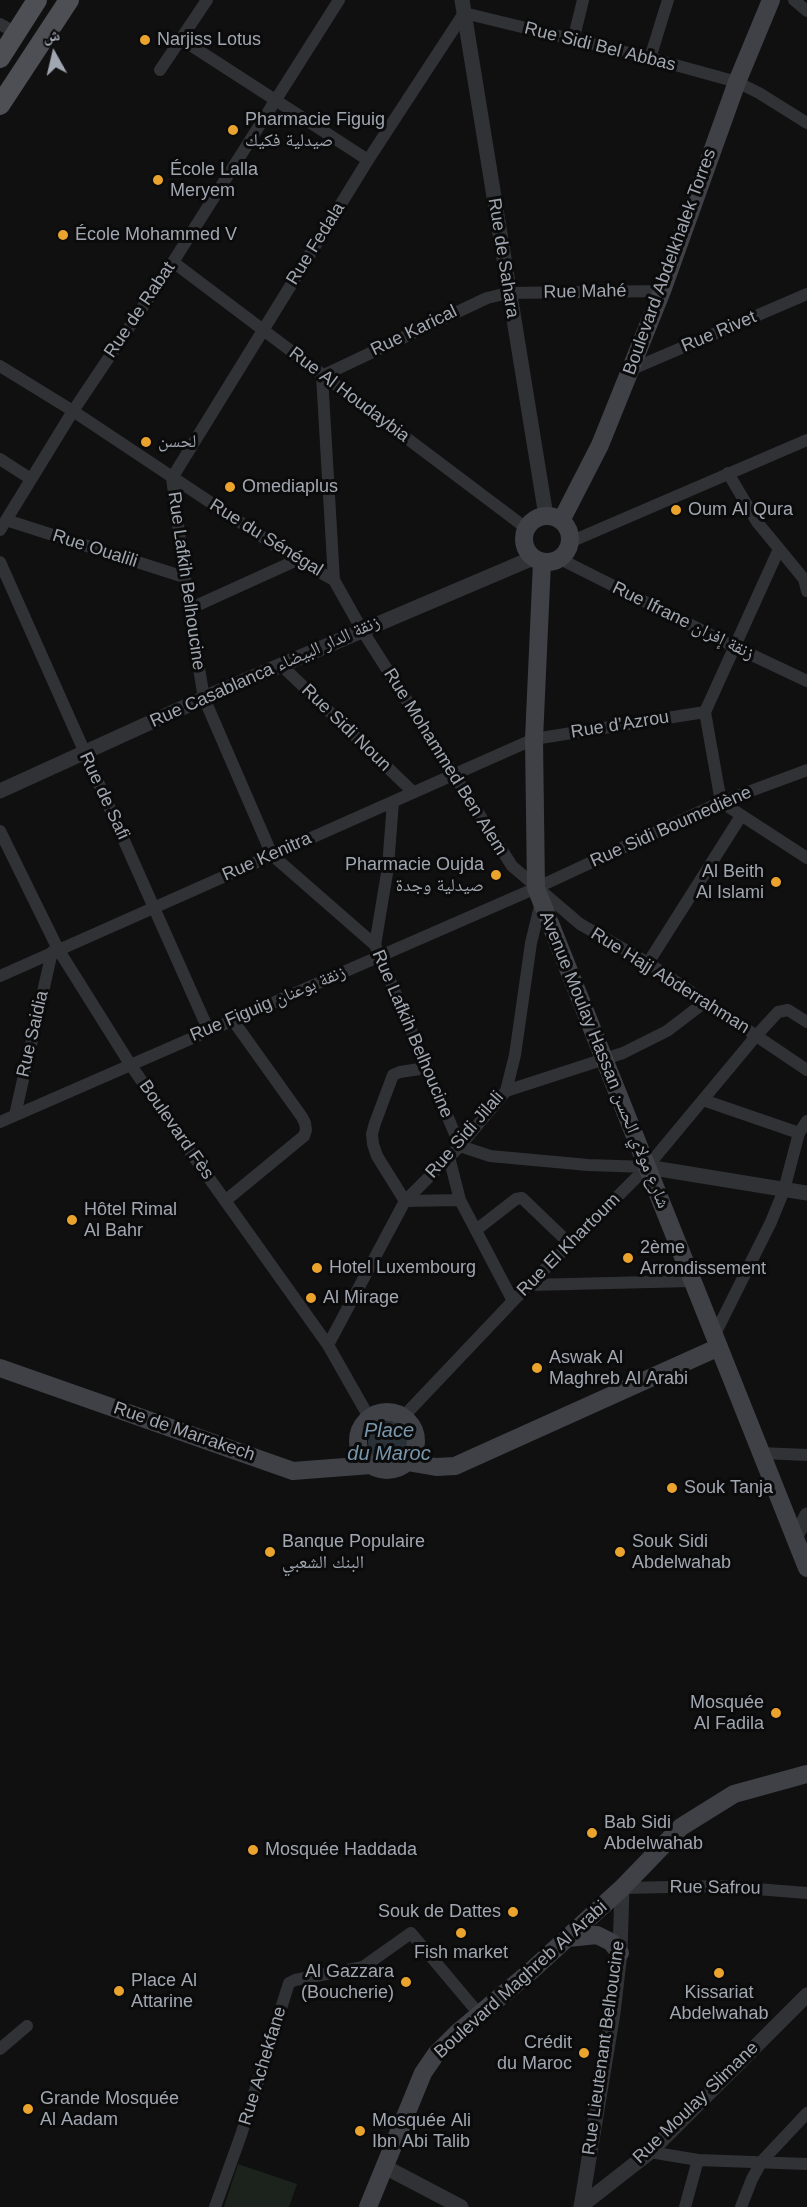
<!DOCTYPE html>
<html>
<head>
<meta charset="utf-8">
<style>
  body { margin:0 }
  #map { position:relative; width:807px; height:2207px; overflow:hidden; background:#101011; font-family:Arial,"Noto Naskh Arabic",sans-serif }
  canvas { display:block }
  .north { position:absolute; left:24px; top:24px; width:60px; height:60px; -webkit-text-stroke:4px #0b0b0c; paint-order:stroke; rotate:352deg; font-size:16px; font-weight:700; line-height:24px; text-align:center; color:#a1a7b1 }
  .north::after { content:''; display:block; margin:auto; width:21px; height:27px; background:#a1a7b1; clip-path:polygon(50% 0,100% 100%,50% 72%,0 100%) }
</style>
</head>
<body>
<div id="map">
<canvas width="807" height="2207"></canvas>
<div class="north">ش</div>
</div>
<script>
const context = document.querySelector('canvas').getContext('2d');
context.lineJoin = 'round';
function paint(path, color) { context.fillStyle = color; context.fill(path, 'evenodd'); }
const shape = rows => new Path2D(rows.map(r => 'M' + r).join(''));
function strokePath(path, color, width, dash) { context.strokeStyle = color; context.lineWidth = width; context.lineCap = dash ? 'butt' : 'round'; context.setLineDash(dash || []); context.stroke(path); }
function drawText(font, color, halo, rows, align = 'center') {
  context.font = font + ' Arial,"Noto Naskh Arabic",sans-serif'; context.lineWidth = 6; context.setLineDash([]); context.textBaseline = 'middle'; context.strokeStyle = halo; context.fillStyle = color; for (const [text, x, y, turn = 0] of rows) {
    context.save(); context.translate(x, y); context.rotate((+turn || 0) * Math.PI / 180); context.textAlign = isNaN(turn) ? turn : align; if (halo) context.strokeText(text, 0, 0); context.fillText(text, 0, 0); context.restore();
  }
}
paint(shape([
  [238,2164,297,2184,289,2207,224,2207]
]), '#1c231d');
paint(shape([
  '368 1442a21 21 0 1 1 42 0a21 21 0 1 1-42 0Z'
]), '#2a3239');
strokePath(shape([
  [794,0,807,11],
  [0,24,16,33],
  [181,39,368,160],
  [573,41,583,0],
  [650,58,668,0],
  [160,70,207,0],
  [173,262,526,528],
  [0,366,73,411,297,560,334,580,362,630,512,866,580,924,648,963,807,1070],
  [630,370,807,294],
  [0,459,31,479],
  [728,473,757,522,804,579,807,591],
  [6,520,184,577],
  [0,530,73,411,173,262,339,0],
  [570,542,807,440],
  [779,549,705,712,721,802,807,858],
  [560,559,735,647,807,681],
  [0,562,208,1029],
  [334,580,322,376,487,298,508,293,662,291],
  [189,609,297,560],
  [281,665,412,791],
  [0,831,58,949,130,1064,194,1157,328,1345,370,1419],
  [375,945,388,867,393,802],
  [648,963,741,816],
  [0,976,534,739,705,712],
  [426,1068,400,1072,393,1075,375,1123,372,1134,373,1144,377,1156,405,1201,460,1200],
  [506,1091,623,1053,667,1031,705,1002],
  [703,1100,799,1133],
  [15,1115,52,952],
  [0,1122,536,888,721,802,807,770],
  [460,1146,375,945,272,855,204,698,189,609,172,478,368,160,464,13,650,58,737,82,759,93,807,123],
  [460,1146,490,1156,588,1165,647,1167],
  [449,1157,460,1200,513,1301],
  [225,1201,304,1136,306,1130,305,1123,302,1117,232,1019],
  [476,1230,516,1199,522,1198,570,1244],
  [529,1285,692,1281],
  [714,1336,771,1222,784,1190,799,1133,807,1121],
  [328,1345,405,1201,460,1146,506,1091,515,1055,531,943,541,902],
  [403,1417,513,1301,647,1167,756,1036,778,1012,788,1010,807,1022],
  [761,1453,807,1455],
  [622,1888,719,1886,807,1893],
  [0,2049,27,2026],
  [650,2152,698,2160,807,2164],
  [215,2207,241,2135,289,1983,295,1980,363,1967,411,1933,480,2015],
  [685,2207,698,2160],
  [741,2207,752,2179,762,2161,807,2113]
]), '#313236', 12);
strokePath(shape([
  [462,0,546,516],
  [0,791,204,698,533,558],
  [647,1167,807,1193],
  [795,1538,807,1515],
  [385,2167,461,2207],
  [581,2206,650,2152,807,1995],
  [581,2207,613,2013,620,1953,622,1888]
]), '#313236', 15);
strokePath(shape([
  '524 539a23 23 0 1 1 46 0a23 23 0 1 1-46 0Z',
  [561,521,600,445,662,291,737,82,771,0],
  [542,562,534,739,536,888,807,1568],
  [0,1368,293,1471,371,1465],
  '358 1441a29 29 0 1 1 58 0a29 29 0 1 1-58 0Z',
  [407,1462,436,1467,455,1466,719,1347],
  [568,1938,597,1935,611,1942,620,1953],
  [368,2207,423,2073,436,2054,456,2034,531,1971,622,1888,681,1827,734,1794,807,1774]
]), '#3f4146', 18);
strokePath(shape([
  [0,58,37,0],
  [0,105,69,0]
]), '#4d4f55', 20);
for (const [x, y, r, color] of [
  [145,40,6,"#eaa42e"],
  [233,130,6,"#eaa42e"],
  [158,180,6,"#eaa42e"],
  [63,235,6,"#eaa42e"],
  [146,442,6,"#eaa42e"],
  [230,487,6,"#eaa42e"],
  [676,510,6,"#eaa42e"],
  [496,875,6,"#eaa42e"],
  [776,882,6,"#eaa42e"],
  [72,1220,6,"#eaa42e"],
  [628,1258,6,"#eaa42e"],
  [317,1268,6,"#eaa42e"],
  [311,1298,6,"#eaa42e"],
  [537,1368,6,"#eaa42e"],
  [672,1488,6,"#eaa42e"],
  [270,1552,6,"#eaa42e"],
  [620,1552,6,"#eaa42e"],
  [776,1713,6,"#eaa42e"],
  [592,1833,6,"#eaa42e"],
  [253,1850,6,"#eaa42e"],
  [513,1912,6,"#eaa42e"],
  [461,1933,6,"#eaa42e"],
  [719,1973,6,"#eaa42e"],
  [406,1982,6,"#eaa42e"],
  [119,1991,6,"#eaa42e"],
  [584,2053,6,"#eaa42e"],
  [28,2109,6,"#eaa42e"],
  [360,2131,6,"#eaa42e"]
]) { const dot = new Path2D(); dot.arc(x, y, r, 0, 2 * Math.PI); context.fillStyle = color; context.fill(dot); strokePath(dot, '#0b0b0c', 2); }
drawText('18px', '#a1a7b1', '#0b0b0c', [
  ["Narjiss Lotus",157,40],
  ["Pharmacie Figuig",245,120],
  ["صيدلية فكيك",245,141],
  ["École Lalla",170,170],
  ["Meryem",170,191],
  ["École Mohammed V",75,235],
  ["لحسن",158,442],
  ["Omediaplus",242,487],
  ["Oum Al Qura",688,510],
  ["Pharmacie Oujda",484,865,"right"],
  ["صيدلية وجدة",484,886,"right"],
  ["Al Beith",764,872,"right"],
  ["Al Islami",764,893,"right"],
  ["Hôtel Rimal",84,1210],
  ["Al Bahr",84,1231],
  ["2ème",640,1248],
  ["Arrondissement",640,1269],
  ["Hotel Luxembourg",329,1268],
  ["Al Mirage",323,1298],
  ["Aswak Al",549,1358],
  ["Maghreb Al Arabi",549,1379],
  ["Souk Tanja",684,1488],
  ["Banque Populaire",282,1542],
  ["البنك الشعبي",282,1563],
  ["Souk Sidi",632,1542],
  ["Abdelwahab",632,1563],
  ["Mosquée",764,1703,"right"],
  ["Al Fadila",764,1724,"right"],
  ["Bab Sidi",604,1823],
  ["Abdelwahab",604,1844],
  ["Mosquée Haddada",265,1850],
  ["Souk de Dattes",501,1912,"right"],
  ["Fish market",461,1953,"center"],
  ["Al Gazzara",394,1972,"right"],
  ["(Boucherie)",394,1993,"right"],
  ["Place Al",131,1981],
  ["Attarine",131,2002],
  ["Kissariat",719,1993,"center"],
  ["Abdelwahab",719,2014,"center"],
  ["Crédit",572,2043,"right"],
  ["du Maroc",572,2064,"right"],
  ["Grande Mosquée",40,2099],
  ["Al Aadam",40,2120],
  ["Mosquée Ali",372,2121],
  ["Ibn Abi Talib",372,2142]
], 'left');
drawText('18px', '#a1a7b1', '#0b0b0c', [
  ["Rue Sidi Bel Abbas",600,47,14],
  ["Rue Fedala",316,244,-58],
  ["Rue de Sahara",503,258,81],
  ["Boulevard Abdelkhalek Torres",670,262,-70],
  ["Rue Mahé",585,292,-1],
  ["Rue de Rabat",140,310,-56],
  ["Rue Karical",414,331,-26],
  ["Rue Rivet",719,332,-23],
  ["Rue Al Houdaybia",349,395,37],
  ["Rue du Sénégal",266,538,32],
  ["Rue Oualili",95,549,18],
  ["Rue Lafkih Belhoucine",186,581,82],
  ["Rue Ifrane زنقة إفران",683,621,26],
  ["Rue Casablanca زنقة الدار البيضاء",265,672,-24],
  ["Rue d’Azrou",620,725,-9],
  ["Rue Sidi Noun",346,728,44],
  ["Rue Mohammed Ben Alem",445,762,58],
  ["Rue de Safi",104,796,65],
  ["Rue Sidi Boumediène",671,827,-24],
  ["Rue Kenitra",267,857,-24],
  ["Rue Hajj Abderrahman",670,981,32],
  ["Rue Figuig زنقة بوعنان",268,1004,-23],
  ["Rue Saidia",33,1034,-77],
  ["Rue Lafkih Belhoucine",412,1034,67],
  ["Avenue Moulay Hassan شارع مولاي الحسن",604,1060,68],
  ["Boulevard Fès",176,1130,55],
  ["Rue Sidi Jilali",465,1135,-49],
  ["Rue El Khartoum",569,1245,-45],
  ["Rue de Marrakech",184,1432,19],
  ["Rue Safrou",715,1888,1],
  ["Boulevard Maghreb Al Arabi",521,1980,-42],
  ["Rue Lieutenant Belhoucine",604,2048,-82],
  ["Rue Achekfane",263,2066,-73],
  ["Rue Moulay Slimane",696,2103,-44]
]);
drawText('italic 20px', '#7896ac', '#0b0b0c', [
  ["Place",389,1431],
  ["du Maroc",389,1454]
]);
</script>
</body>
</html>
